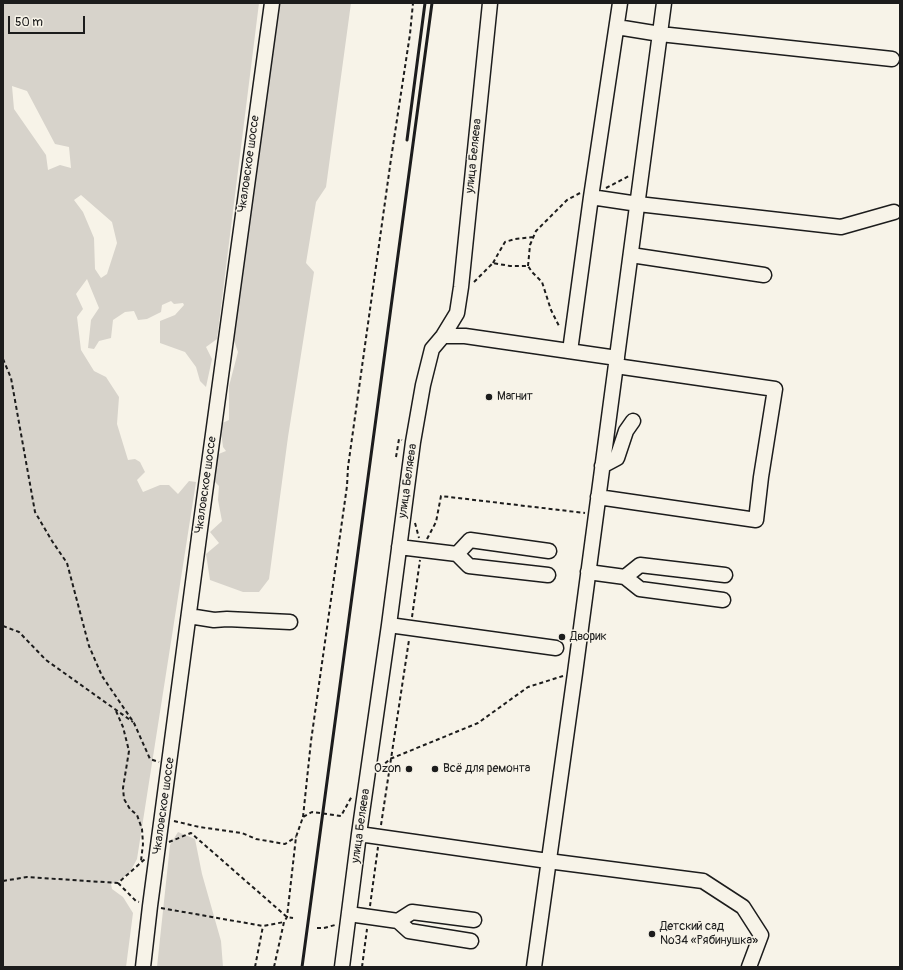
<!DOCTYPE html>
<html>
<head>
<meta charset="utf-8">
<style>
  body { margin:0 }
  #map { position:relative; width:903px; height:970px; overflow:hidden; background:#f7f3e8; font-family:Pangolin,sans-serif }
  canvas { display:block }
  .frame { position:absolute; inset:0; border:4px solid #1c1c1c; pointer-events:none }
  .scale { position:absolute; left:8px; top:16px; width:77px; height:18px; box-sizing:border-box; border:2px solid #1c1c1c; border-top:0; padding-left:5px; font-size:12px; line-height:14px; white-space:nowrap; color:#1c1c1c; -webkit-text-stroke:3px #f7f3e8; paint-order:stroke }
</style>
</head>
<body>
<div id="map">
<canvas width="903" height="970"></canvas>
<div class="frame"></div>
<div class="scale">50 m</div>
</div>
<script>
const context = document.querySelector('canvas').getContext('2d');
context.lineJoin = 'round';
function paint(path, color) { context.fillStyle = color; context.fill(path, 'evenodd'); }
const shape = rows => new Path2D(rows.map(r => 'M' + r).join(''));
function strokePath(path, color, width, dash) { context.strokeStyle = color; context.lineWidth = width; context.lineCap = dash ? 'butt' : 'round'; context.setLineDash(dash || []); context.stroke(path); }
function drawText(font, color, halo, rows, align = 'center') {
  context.font = font + ' Pangolin,sans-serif'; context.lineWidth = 3; context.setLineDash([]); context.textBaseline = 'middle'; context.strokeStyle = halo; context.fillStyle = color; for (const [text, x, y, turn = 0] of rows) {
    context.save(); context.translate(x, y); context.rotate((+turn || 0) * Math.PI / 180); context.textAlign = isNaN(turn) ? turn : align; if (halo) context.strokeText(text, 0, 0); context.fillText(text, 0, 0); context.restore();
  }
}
paint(shape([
  [3,3,259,3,217,339,206,347,212,359,206,387,200,381,196,367,185,352,160,343,160,321,175,315,184,305,183,303,174,304,171,301,162,305,161,312,147,319,138,320,134,311,125,312,113,320,111,338,99,341,94,349,88,348,91,320,99,308,87,279,76,294,83,309,77,317,81,350,94,371,106,377,119,397,117,424,128,460,135,459,140,462,145,472,137,480,143,492,160,485,169,485,178,494,189,481,196,482,137,859,130,872,119,881,111,884,112,889,123,897,133,913,126,967,3,967],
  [12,86,27,91,55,144,69,147,71,168,60,165,48,170,46,155,14,109],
  [81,195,112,222,117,243,107,274,101,278,95,269,94,238,83,212,74,200],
  [278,3,351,3,326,187,316,202,306,263,314,272,288,437,269,579,259,592,243,592,210,580,206,554,219,543,210,532,222,521,218,500,219,486,212,479,216,455,226,451,223,447,220,424,229,420,229,386,238,352,232,335],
  [178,832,195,839,202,874,221,941,223,967,157,967,170,845]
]), '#d7d3cb');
const minor = shape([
  [617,27,660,34,892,59],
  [591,197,638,204,841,227,894,212],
  [631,255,764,275],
  [443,336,465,336,617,358],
  [570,351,591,197,620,3],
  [602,466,617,458,626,431,633,421],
  [598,497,756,520,761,477,775,389,616,366],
  [399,547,457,554,470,540,549,551],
  [457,554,469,566,548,575],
  [588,572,625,577,640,589,723,600],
  [625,577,640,565,725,575],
  [189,616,214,620,227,619,290,622],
  [389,625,556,648],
  [359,834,548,861,703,881,743,907,761,935,749,967],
  [349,914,398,921,412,912,474,920],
  [398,921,409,931,471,941],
  [143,967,150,906,201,522,272,3],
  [342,967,359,834,389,625,413,442,423,385,432,349,443,336,457,313,461,287,490,3],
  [534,967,575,673,664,3]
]);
strokePath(minor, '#1c1c1c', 17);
strokePath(shape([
  [606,188,629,176],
  [493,263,498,254,505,242,515,239,533,237],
  [528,266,530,245,536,231,567,200,580,193],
  [474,282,493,263,510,266,528,266,532,272,542,282,551,310,560,328],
  [3,359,11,378,35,512,52,541,67,563,89,646,102,676,134,723,150,759,159,762],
  [396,457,399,439,402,440],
  [415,523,419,538],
  [427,539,436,522,441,496,585,513],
  [412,617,420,560],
  [3,626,19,632,46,660,133,722],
  [116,711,123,727,129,751,123,788,124,799,130,809,137,815,142,829,143,844,141,861],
  [380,768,390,759,478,723,528,687,563,676],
  [303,817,311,741,347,486,348,467,391,159,410,34,413,3],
  [174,821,199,827,242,833,256,839,285,844,296,837],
  [381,825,409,640],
  [169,842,191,833,287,917,293,918],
  [3,881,27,877,118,883,145,859],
  [118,883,136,901,139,902],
  [370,906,378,847],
  [161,908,263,926,284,922],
  [317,928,324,928,335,925],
  [255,967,263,926],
  [274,967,284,922,287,917,296,837,303,817,312,812,341,816,352,796],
  [362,967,367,929]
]), '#1c1c1c', 2, [4, 3]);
strokePath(minor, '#f7f3e8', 14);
strokePath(shape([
  [407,140,425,3],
  [302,967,432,3]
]), '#1c1c1c', 3);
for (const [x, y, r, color] of [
  [489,397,4,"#1c1c1c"],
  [562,637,4,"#1c1c1c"],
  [409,769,4,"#1c1c1c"],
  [435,769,4,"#1c1c1c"],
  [652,934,4,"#1c1c1c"]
]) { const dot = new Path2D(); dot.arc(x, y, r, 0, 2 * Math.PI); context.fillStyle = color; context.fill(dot); strokePath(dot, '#f7f3e8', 1.5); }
drawText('12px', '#1c1c1c', '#f7f3e8', [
  ["улица Беляева",474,156,-84],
  ["Чкаловское шоссе",249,164,-82],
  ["улица Беляева",408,481,-82],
  ["Чкаловское шоссе",206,485,-82],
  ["Чкаловское шоссе",164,806,-82],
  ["улица Беляева",361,826,-82]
]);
drawText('12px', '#1c1c1c', '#f7f3e8', [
  ["Магнит",497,397],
  ["Дворик",570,637],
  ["Ozon",401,769,"right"],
  ["Всё для ремонта",443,769],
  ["Детский сад",660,927],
  ["№34 «Рябинушка»",660,941]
], 'left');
</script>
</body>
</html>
